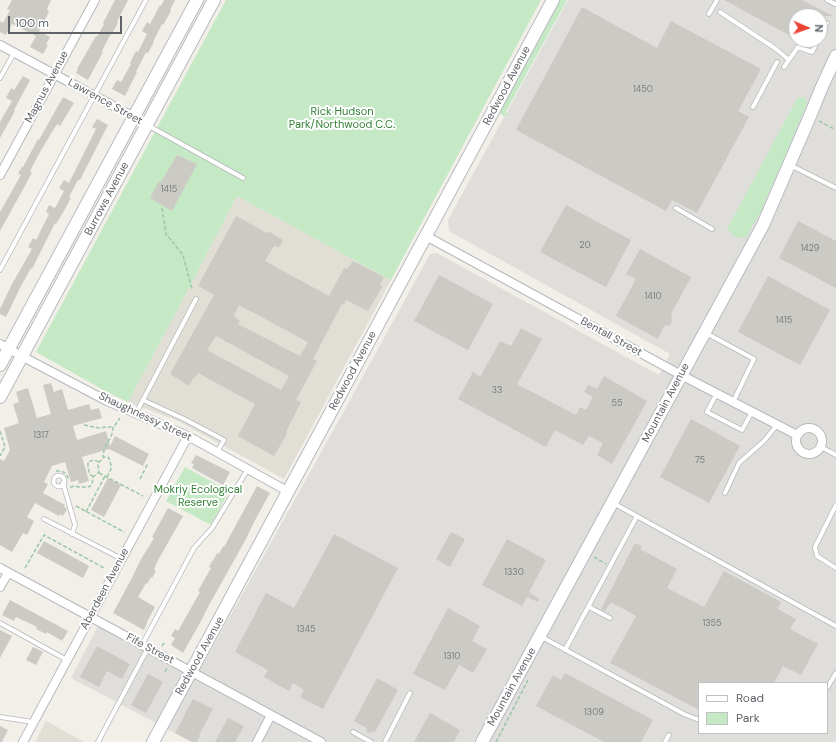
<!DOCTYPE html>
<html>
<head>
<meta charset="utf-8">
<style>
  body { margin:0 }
  #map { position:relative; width:836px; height:742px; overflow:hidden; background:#f1efe8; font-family:"DM Sans",sans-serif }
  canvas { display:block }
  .legend { position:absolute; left:698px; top:682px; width:130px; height:52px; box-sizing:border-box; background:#fff; border:1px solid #bfc1c3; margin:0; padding:5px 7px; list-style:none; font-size:12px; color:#5f6368 }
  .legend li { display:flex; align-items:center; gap:8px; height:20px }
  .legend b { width:20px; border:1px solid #bfc1c3 }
  .north { position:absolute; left:788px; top:8px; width:40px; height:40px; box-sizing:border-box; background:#fff; border:1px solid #bfc1c3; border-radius:50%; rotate:92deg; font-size:11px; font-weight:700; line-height:16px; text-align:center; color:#5f6368 }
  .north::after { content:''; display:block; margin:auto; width:14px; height:18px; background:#ea4335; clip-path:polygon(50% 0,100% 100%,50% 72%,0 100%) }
  .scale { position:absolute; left:8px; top:16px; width:114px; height:18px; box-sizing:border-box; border:2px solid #5f6368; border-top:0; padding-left:5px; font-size:12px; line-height:14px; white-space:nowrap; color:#5f6368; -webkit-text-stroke:3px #fff; paint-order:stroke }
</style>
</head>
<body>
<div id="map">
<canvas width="836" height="742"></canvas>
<ul class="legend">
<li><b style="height:5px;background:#fff"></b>Road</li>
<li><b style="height:11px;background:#c5e8c5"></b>Park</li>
</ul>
<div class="north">N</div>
<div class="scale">100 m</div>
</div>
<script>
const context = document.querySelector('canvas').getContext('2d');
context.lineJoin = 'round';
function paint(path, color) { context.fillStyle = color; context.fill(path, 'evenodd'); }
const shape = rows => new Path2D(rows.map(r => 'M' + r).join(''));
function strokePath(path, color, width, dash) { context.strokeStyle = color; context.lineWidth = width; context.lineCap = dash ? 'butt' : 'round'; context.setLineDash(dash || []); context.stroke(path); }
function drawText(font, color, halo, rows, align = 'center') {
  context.font = font + ' "DM Sans",sans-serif'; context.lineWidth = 4; context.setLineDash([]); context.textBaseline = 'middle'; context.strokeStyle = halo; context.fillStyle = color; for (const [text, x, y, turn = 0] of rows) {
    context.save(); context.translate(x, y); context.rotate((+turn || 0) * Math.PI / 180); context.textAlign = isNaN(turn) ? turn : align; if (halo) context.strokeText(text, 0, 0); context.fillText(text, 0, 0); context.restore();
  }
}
paint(shape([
  [568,0,836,0,836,742,192,742,71,678,99,624,193,674,205,661,333,431,430,254,437,253,659,375,670,354,449,231,448,220],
  [796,16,820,16,820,40,796,40],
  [699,683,827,683,827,733,699,733]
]), '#e0deda');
paint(shape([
  [237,196,391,280,284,479,178,421,128,402,190,286],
  [46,721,84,742,35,742]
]), '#e1ded6');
paint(shape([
  [226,0,541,0,391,280,237,196,189,288,128,402,107,392,36,352],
  [559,0,567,0,505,113,509,116,503,116,500,112,500,109],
  [798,97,805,98,807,103,787,152,761,211,747,236,745,238,740,238,734,236,727,229],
  [185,467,229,491,211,525,166,501]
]), '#c5e8c5');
paint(shape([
  [12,0,51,0,47,9,49,12,39,31,50,37,46,44,48,45,43,54,30,47,36,36,12,24,6,35,0,32,0,21,3,23,10,10,7,9],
  [115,0,128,0,117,22,118,23,111,35,110,35,102,51,103,52,88,80,76,73,78,69,77,69,96,36,97,37,104,24,103,23],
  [164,0,175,0,170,10,171,11,163,25,162,24,153,42,154,42,148,53,146,52,136,72,137,72,125,96,112,89,117,80,121,82,131,64,130,63,136,51,138,52,147,34,142,31,147,22,150,24,160,5,161,6],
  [724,0,802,0,833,16,796,16,796,39],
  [582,7,657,48,671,21,761,69,738,111,749,117,697,213,672,200,666,211,516,130],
  [23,76,30,80,14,110,15,111,0,138,0,122,12,101,6,98,11,88,14,90],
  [63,97,74,103,60,126,57,124,40,152,30,171,32,173,0,231,0,212,21,175,18,173,22,167,23,167,38,139,39,140],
  [97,119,108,125,80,180,78,180,69,197,71,198,65,209,56,224,55,223,32,269,31,268,21,286,6,317,0,314,0,309,11,286,32,249,28,247,33,238,36,240,49,214,46,212,49,205,55,208,64,191,59,188,64,180,69,183,96,129,92,127],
  [177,155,197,164,172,211,150,198,159,181,161,182],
  [566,205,631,240,606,287,540,252],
  [236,216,267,233,268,231,283,240,279,247,274,246,265,261,329,296,344,268,347,269,353,261,384,277,380,285,382,287,368,311,346,300,344,305,342,304,313,359,317,361,296,400,301,402,286,432,287,434,274,456,238,436,255,404,198,373,195,378,194,377,189,386,170,374,214,295,198,286],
  [239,305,308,342,300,356,238,324,240,321,234,316],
  [216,336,289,376,281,390,207,350],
  [798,221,836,241,836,288,779,258],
  [640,249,691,277,671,314,672,320,670,325,664,326,658,339,616,316,636,279,626,274],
  [439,275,493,304,468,350,414,321],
  [768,276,830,310,800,365,738,332],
  [521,328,542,339,517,384,576,415,580,407,586,410,593,397,584,392,588,385,597,389,604,376,647,401,612,464,597,455,603,443,589,436,583,445,555,430,546,447,458,399,473,372,480,377,500,341,511,346],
  [51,383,54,392,62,389,68,410,89,404,91,410,99,408,102,418,73,426,77,440,106,431,110,446,115,436,149,454,143,466,109,449,82,457,89,481,79,484,78,480,71,482,65,462,52,466,44,482,48,484,43,493,65,505,64,507,67,509,63,516,60,514,59,516,35,503,27,517,34,521,27,535,23,533,12,552,0,545,0,459,4,461,10,450,4,428,19,423,13,404,19,402,16,392,28,388,37,418,51,414,43,385],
  [691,419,740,446,709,503,660,477],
  [196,455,230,472,223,485,192,468,194,464,191,463],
  [108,478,121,485,104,517,91,510],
  [257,486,270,493,254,522,246,539,208,607,200,623,183,653,171,645,175,638,171,636,175,629,178,631,200,592,198,591,211,568,209,567,212,561,213,561,217,553,219,554,223,546,224,547],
  [168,508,183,516,157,562,154,570,156,571,152,578,151,577,147,584,146,583,138,597,155,607,147,622,147,623,144,630,113,613,133,576,140,561,154,538,152,537],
  [451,532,465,539,450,567,436,559],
  [334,534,398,568,323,709,300,697,304,690,293,683,289,691,264,677,268,670,235,652,266,593,294,608],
  [507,539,546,560,529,592,539,599,538,602,527,597,522,606,482,585],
  [44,541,89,566,83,578,37,553],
  [635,543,642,546,640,549,677,569,667,588,704,607,724,571,781,602,778,609,796,619,790,629,818,644,801,675,783,666,774,683,699,683,699,710,610,663,636,616,611,602,605,611,601,609],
  [10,600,68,631,62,641,47,632,46,634,36,629,37,627,25,621,24,621,16,617,14,621,2,615],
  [448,608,480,626,472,641,487,649,473,673,459,665,445,690,413,674],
  [0,630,12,636,0,658],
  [97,646,130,664,122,679,107,671,99,687,80,677],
  [33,647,43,652,36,665,26,660],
  [565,673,653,720,641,742,604,742,536,706,553,675,561,680],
  [148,674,163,682,146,713,131,705],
  [377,678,398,690,375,732,372,731,370,733,366,731,367,728,354,721],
  [193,699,213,709,199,735,200,736,197,742,192,742,175,733],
  [430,713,460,730,454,742,414,742],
  [228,718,244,726,235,742,215,742],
  [0,726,8,730,2,742,0,742]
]), '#cccac5');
const lane = shape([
  [827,0,835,4],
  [720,12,776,49,789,60],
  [709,14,717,0],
  [820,36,827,23],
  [784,67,798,47,812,52,818,40],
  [0,78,14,53],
  [753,107,777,62],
  [149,126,243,178],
  [790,165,836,188],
  [676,208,712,229],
  [0,270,146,0],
  [706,333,754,359,733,402],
  [717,393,707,412,742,430,752,412],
  [143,400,196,299],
  [136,413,143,400,184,419,224,440,217,452],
  [821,447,836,455],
  '53.5 481a5.5 5.5 0 1 1 11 0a5.5 5.5 0 1 1-11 0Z',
  [63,483,75,525,72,534],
  [725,493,739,463,764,441,777,425],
  [613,503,836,626],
  [836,505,815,547,817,556,836,568],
  [44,519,122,559],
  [589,607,610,618],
  [0,623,67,660],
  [540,636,684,714,699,720],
  [142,645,194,548,212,528,248,469],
  [565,650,637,516],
  [827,688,836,673],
  [0,717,33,722],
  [353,732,371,742],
  [98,742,148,648],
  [385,742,410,693],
  [665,742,669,735]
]);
const street = shape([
  [0,45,147,124],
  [0,175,95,0],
  [426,236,681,375,797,435],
  [0,344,29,360,107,401,188,436,289,492],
  '796 441a13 13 0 1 1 26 0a13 13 0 1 1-26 0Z',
  [0,568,321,742],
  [0,587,8,573],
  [23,742,188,436],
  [257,742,271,715]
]);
const secondary = shape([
  [0,365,197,0],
  [0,397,214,0],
  [153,742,553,0],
  [482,742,763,225,810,116,821,89,836,56]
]);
strokePath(lane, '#b5b8bc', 5.5);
strokePath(street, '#b5b8bc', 10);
strokePath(secondary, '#b6babf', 14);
strokePath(shape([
  [819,121,834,129],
  [162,208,166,234,183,255,192,289],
  [84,425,99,428,106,427,114,427],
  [0,431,5,447,0,456],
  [56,471,61,471,65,473,68,477,68,480],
  [99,473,143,496],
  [93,477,89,473,88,466,88,462,94,460,99,462],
  [107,477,111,469,111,465,109,458,107,457,104,457,103,456,104,450,112,434,113,428,120,418],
  [140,479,148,463],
  [70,487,75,486,79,487,88,487,92,485,93,477,99,472,98,465,99,462,104,457],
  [76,506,124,532],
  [86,512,105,476],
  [594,557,606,564],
  [25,568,44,535,104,568],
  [162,646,164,643],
  [165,672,167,668],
  [496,742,528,680]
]), '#9cc7a9', 1.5, [4, 2]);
strokePath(lane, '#fff', 4);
strokePath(street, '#fff', 8);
strokePath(secondary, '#fff', 12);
drawText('9px', '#7a7d7f', null, [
  ["1450",643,90],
  ["1415",169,190],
  ["20",585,246],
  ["1429",810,249],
  ["1410",653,297],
  ["1415",784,321],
  ["33",497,391],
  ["55",617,404],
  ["1317",41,436],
  ["75",700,461],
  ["1330",514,573],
  ["1355",712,624],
  ["1345",306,630],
  ["1310",452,657],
  ["1309",594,713]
]);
drawText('11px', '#5f6368', '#fff', [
  ["Redwood Avenue",507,86,-62],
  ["Magnus Avenue",47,87,-62],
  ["Lawrence Street",105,102,29],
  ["Burrows Avenue",107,199,-62],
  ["Bentall Street",611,337,29],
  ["Redwood Avenue",353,371,-62],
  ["Mountain Avenue",666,403,-62],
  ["Shaughnessy Street",145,417,25],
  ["Aberdeen Avenue",105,589,-62],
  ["Fife Street",150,649,28],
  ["Redwood Avenue",200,656,-61],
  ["Mountain Avenue",512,687,-61]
]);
drawText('11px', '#348238', '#fff', [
  ["Rick Hudson",342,112],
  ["Park/Northwood C.C.",342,125],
  ["Mokriy Ecological",198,490],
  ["Reserve",198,503]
]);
</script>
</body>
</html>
